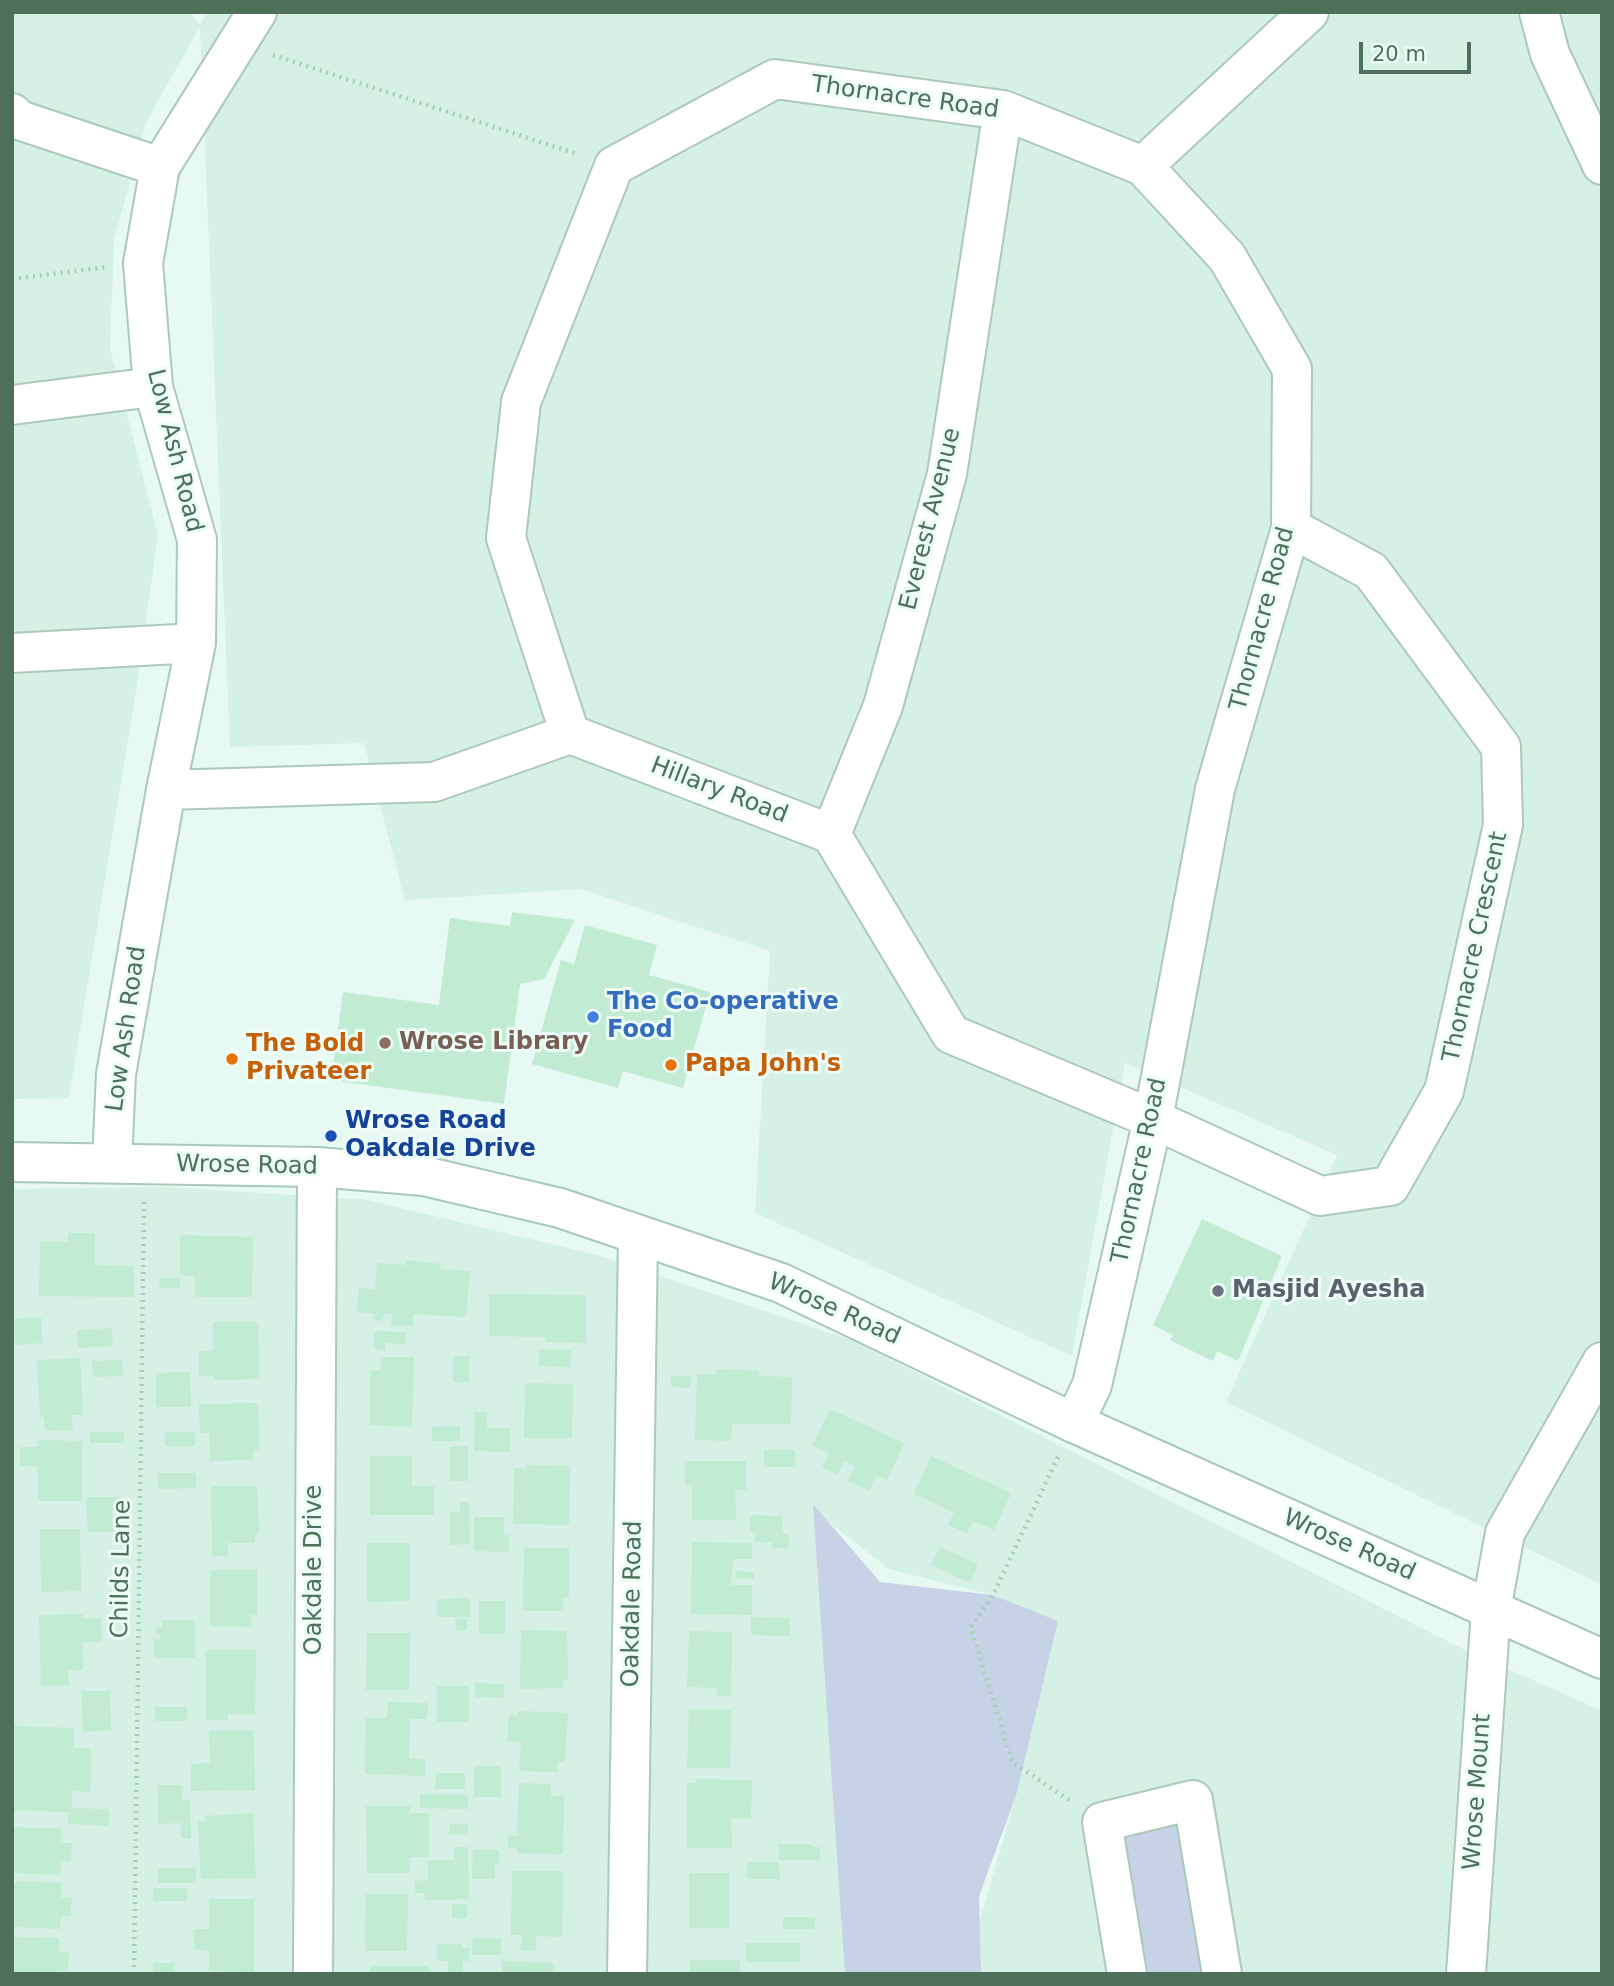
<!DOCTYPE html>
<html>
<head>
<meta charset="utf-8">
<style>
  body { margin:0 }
  #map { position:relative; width:1614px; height:1986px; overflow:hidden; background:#e6f9f2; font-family:"DejaVu Sans",sans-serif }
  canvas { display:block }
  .frame { position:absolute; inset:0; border:14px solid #4e6f5a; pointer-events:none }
  .scale { position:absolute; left:1359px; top:42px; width:112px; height:32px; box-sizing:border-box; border:4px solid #4e6f5a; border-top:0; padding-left:9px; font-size:21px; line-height:24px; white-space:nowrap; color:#4e6f5a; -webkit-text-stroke:5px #ebfdf6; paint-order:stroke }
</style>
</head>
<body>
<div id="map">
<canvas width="1614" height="1986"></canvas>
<div class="frame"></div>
<div class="scale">20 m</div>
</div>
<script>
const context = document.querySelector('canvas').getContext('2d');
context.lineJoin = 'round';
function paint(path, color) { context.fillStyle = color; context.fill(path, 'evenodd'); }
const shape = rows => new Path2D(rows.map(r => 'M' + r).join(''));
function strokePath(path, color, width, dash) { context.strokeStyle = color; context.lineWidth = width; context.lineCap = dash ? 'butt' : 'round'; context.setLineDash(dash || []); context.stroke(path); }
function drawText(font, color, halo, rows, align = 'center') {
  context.font = font + ' "DejaVu Sans",sans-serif'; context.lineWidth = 6; context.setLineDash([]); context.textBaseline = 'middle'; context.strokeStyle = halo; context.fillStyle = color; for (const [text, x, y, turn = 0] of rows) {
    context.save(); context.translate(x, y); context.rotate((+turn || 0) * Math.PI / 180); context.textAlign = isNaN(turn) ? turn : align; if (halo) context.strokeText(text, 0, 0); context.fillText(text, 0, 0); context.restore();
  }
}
paint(shape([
  [12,12,190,12,200,25,208,12,1602,12,1602,1585,1226,1402,1337,1155,1125,1063,1072,1356,755,1213,770,951,581,889,405,900,364,743,230,747,200,27,146,122,114,240,110,349,158,535,134,704,69,1098,12,1099],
  [169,1187,367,1200,597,1255,854,1341,1463,1649,1602,1711,1602,1974,981,1974,979,1924,1016,1796,1058,1621,993,1595,889,1569,830,1523,814,1505,845,1974,12,1974,12,1189]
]), '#d5f0e4');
paint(shape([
  [813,1504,880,1582,993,1595,1058,1621,1016,1796,979,1896,981,1974,845,1974],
  [1188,1809,1215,1974,1135,1974,1111,1829]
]), '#c6d2e5');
paint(shape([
  [512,912,575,920,544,979,520,984,504,1104,331,1080,343,992,439,1005,450,918,510,926],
  [585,925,657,945,649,975,710,992,683,1088,623,1071,618,1088,532,1064,561,960,574,964],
  [1202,1219,1282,1256,1238,1361,1217,1351,1213,1361,1170,1340,1173,1335,1153,1325],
  [68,1233,95,1233,95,1265,134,1266,134,1297,39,1296,40,1242,68,1242],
  [180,1235,253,1237,252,1297,195,1297,195,1276,180,1275],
  [406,1260,441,1264,440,1269,470,1271,466,1317,413,1314,413,1326,391,1325,392,1314,383,1314,382,1321,374,1320,375,1314,357,1312,359,1288,375,1289,377,1263,406,1265],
  [160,1278,180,1278,180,1288,159,1288],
  [489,1294,586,1295,586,1343,546,1342,546,1337,489,1336],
  [41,1317,42,1343,15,1345,14,1319],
  [213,1322,258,1322,259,1379,214,1380,214,1376,199,1376,199,1351,213,1351],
  [112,1328,113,1346,78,1348,77,1330],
  [374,1331,406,1332,405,1344,385,1343,385,1350,374,1349],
  [539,1349,571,1350,570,1367,539,1366],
  [453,1356,469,1356,469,1382,453,1382],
  [381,1357,414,1357,412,1427,370,1425,370,1370,381,1370],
  [80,1358,83,1415,72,1415,73,1430,45,1431,44,1417,40,1417,37,1360],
  [122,1360,123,1376,93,1377,92,1361],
  [716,1369,759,1371,759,1376,792,1377,791,1424,732,1424,731,1441,695,1440,697,1374,716,1374],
  [190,1372,191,1407,156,1407,156,1373],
  [671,1376,691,1376,690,1388,671,1387],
  [525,1383,573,1384,572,1438,524,1438],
  [258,1403,259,1451,253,1451,253,1460,210,1461,209,1433,200,1433,199,1404],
  [830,1409,904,1443,887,1480,876,1475,869,1491,848,1481,855,1467,844,1461,837,1474,822,1467,829,1453,812,1446],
  [475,1412,487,1412,487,1428,510,1428,510,1452,474,1451],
  [460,1426,460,1441,432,1441,432,1427],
  [90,1432,124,1432,124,1443,90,1443],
  [165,1432,195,1432,195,1446,165,1446],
  [38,1440,82,1441,82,1501,38,1501,38,1466,20,1466,20,1447,37,1447],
  [450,1446,468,1446,468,1481,450,1481],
  [764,1450,795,1450,795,1467,764,1467],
  [370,1456,412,1456,412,1486,434,1486,434,1515,370,1515],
  [931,1456,1011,1493,994,1530,973,1521,967,1533,948,1525,954,1512,914,1494],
  [685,1461,746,1461,746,1490,735,1490,736,1520,692,1520,692,1485,685,1485],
  [526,1465,570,1466,569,1525,513,1524,514,1468,526,1468],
  [158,1473,196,1473,196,1488,158,1489],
  [211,1486,257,1486,259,1533,255,1533,255,1543,228,1543,228,1556,212,1556],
  [86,1497,121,1497,122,1511,112,1511,114,1532,88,1532],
  [460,1502,469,1502,470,1544,450,1545,450,1512,460,1512],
  [750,1515,783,1516,782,1534,789,1534,788,1548,772,1548,773,1542,755,1542,756,1533,750,1533],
  [474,1517,504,1517,504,1535,509,1535,509,1552,474,1551],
  [40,1529,80,1529,81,1591,41,1592],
  [692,1542,752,1543,752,1559,733,1559,731,1585,752,1585,752,1615,691,1614],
  [367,1543,410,1543,410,1601,367,1602],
  [940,1547,978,1564,970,1583,931,1565],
  [524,1548,569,1548,569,1597,563,1597,563,1611,523,1611],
  [210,1570,257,1570,257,1615,251,1615,251,1627,210,1626],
  [736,1571,754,1572,754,1579,736,1578],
  [470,1598,470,1617,437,1617,437,1599],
  [479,1601,505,1601,505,1634,479,1634],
  [83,1614,83,1619,101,1618,102,1642,82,1642,83,1670,68,1670,69,1685,41,1686,39,1615],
  [751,1617,790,1618,790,1636,751,1635],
  [455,1619,467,1619,467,1630,456,1630],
  [162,1620,195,1620,195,1658,154,1658,154,1639,160,1639,160,1634,156,1634,156,1627,162,1627],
  [521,1630,567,1631,568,1680,563,1680,563,1688,520,1689],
  [689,1631,732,1632,731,1696,717,1696,717,1688,687,1687],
  [367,1633,410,1633,409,1690,366,1690],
  [206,1650,256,1650,255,1715,228,1714,228,1720,206,1720],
  [475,1683,504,1684,504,1698,475,1697],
  [437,1686,469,1686,469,1722,437,1722],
  [81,1691,110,1691,111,1730,83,1732],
  [388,1702,428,1703,427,1719,410,1719,409,1758,425,1759,425,1776,365,1774,366,1718,387,1718],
  [155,1707,187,1707,187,1721,155,1721],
  [689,1709,731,1710,730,1768,687,1768],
  [518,1711,568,1713,565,1762,558,1762,557,1772,519,1771,521,1742,507,1741,509,1715,518,1716],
  [12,1726,74,1728,74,1748,91,1748,91,1766,90,1792,72,1791,72,1808,109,1809,109,1826,68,1824,69,1812,12,1810],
  [254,1730,255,1790,191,1791,191,1764,210,1763,209,1731],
  [474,1766,501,1766,501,1797,474,1797],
  [436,1773,465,1773,465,1789,435,1789],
  [697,1779,752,1780,751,1819,731,1818,732,1848,687,1848,687,1783,696,1783],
  [519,1783,551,1784,551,1796,564,1796,563,1854,517,1853,517,1848,508,1847,508,1836,517,1836],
  [158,1785,182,1785,182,1800,190,1800,191,1838,181,1838,181,1823,158,1824],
  [420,1794,468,1795,468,1809,420,1808],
  [366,1806,410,1806,410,1813,429,1813,429,1834,419,1835,429,1835,429,1857,410,1857,410,1873,367,1873],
  [253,1813,256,1878,201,1879,198,1821,205,1821,205,1816],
  [450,1824,468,1824,467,1835,449,1834],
  [16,1827,62,1829,61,1843,72,1843,71,1855,71,1861,61,1861,60,1875,13,1873,12,1830,16,1830],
  [779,1844,811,1844,811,1847,820,1847,820,1860,779,1860],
  [454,1847,468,1847,469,1899,425,1900,425,1893,415,1893,415,1881,428,1880,428,1860,454,1860],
  [473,1850,499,1850,499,1865,495,1865,495,1879,472,1879],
  [747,1862,779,1862,780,1879,747,1879],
  [158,1868,196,1868,196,1883,158,1883],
  [512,1871,563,1871,562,1937,536,1936,536,1950,521,1950,522,1935,511,1935],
  [689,1873,729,1873,729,1928,689,1928],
  [16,1881,62,1883,61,1898,72,1898,71,1909,71,1916,61,1916,60,1929,13,1927,12,1885,16,1885],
  [153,1888,187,1888,187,1901,153,1901],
  [366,1894,408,1894,407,1951,365,1951],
  [209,1899,254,1899,254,1972,209,1971,209,1950,194,1950,194,1929,209,1929],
  [452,1904,467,1904,467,1918,452,1918],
  [783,1917,815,1917,815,1929,783,1929],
  [13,1937,59,1938,59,1952,69,1953,68,1971,58,1971,58,1974,12,1974],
  [473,1938,501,1939,501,1955,472,1955],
  [746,1943,800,1943,800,1962,746,1962],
  [437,1944,462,1944,462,1948,469,1948,469,1961,463,1961,463,1974,448,1974,448,1961,437,1961],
  [690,1960,740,1960,740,1974,690,1974],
  [502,1961,554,1963,553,1974,502,1974],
  [153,1963,174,1963,173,1974,153,1974],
  [370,1966,429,1966,429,1974,370,1974]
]), '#c1ebd2');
const street = shape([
  [1539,12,1550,54,1602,165],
  [12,113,19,120,160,167],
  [1143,166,1309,12],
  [12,405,153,387],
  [12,653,196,643],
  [570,734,506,538,521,402,614,166,775,79,1003,110,1143,166,1227,257,1292,369,1291,528,1215,789,1153,1119,1092,1385,1074,1423],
  [166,790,434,782,570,734,831,834,951,1034,1153,1119,1320,1196,1390,1186,1444,1091,1503,825,1501,747,1371,571,1291,528],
  [831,834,883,706,947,474,1003,110],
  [112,1163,116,1074,166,790,196,643,197,540,153,387,143,263,160,167,257,12],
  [313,1974,317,1167],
  [627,1974,638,1235],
  [1127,1974,1102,1822,1193,1800,1222,1974],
  [1466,1974,1491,1610,1505,1533,1602,1362]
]);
const secondary = shape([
  [12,1162,317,1167,424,1176,560,1208,781,1283,1074,1423,1602,1659]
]);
strokePath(street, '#adc9ba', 42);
strokePath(secondary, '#a9c9b8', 42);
strokePath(shape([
  [273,55,577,154],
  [12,279,107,267],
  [1058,1457,993,1595,971,1627,1012,1762,1072,1802],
  [134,1974,144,1200]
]), '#a4d0b5', 4.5, [2, 5]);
strokePath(street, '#fff', 38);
strokePath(secondary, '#fff', 38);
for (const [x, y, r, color] of [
  [593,1017,7,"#3f7fe0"],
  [385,1043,7,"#8d6e63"],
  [232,1059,7,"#e8710a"],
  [671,1065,7,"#e8710a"],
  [331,1136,7,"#1a4fb4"],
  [1218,1291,7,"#6b7280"]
]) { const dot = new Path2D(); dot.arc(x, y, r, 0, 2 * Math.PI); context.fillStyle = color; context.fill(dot); strokePath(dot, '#ebfdf6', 2.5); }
drawText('24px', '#4e6f5a', '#ebfdf6', [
  ["Thornacre Road",905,98,8],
  ["Low Ash Road",174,451,76],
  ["Everest Avenue",931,519,-76],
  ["Thornacre Road",1263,619,-75],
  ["Hillary Road",719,791,21],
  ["Thornacre Crescent",1476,947,-78],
  ["Low Ash Road",127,1029,-82],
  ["Wrose Road",247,1166,1],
  ["Thornacre Road",1140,1171,-78],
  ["Wrose Road",834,1310,24],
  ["Wrose Road",1349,1546,24],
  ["Childs Lane",122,1569,-89],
  ["Oakdale Drive",315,1570,-90],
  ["Oakdale Road",633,1604,-89],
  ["Wrose Mount",1478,1792,-86]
]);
drawText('bold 24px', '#366cbe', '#ebfdf6', [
  ["The Co-operative",607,1003],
  ["Food",607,1031]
], 'left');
drawText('bold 24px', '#785e54', '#ebfdf6', [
  ["Wrose Library",399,1043]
], 'left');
drawText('bold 24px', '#c56008', '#ebfdf6', [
  ["The Bold",246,1045],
  ["Privateer",246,1073],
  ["Papa John's",685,1065]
], 'left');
drawText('bold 24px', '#164399', '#ebfdf6', [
  ["Wrose Road",345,1122],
  ["Oakdale Drive",345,1150]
], 'left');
drawText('bold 24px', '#5b616d', '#ebfdf6', [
  ["Masjid Ayesha",1232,1291]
], 'left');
</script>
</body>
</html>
